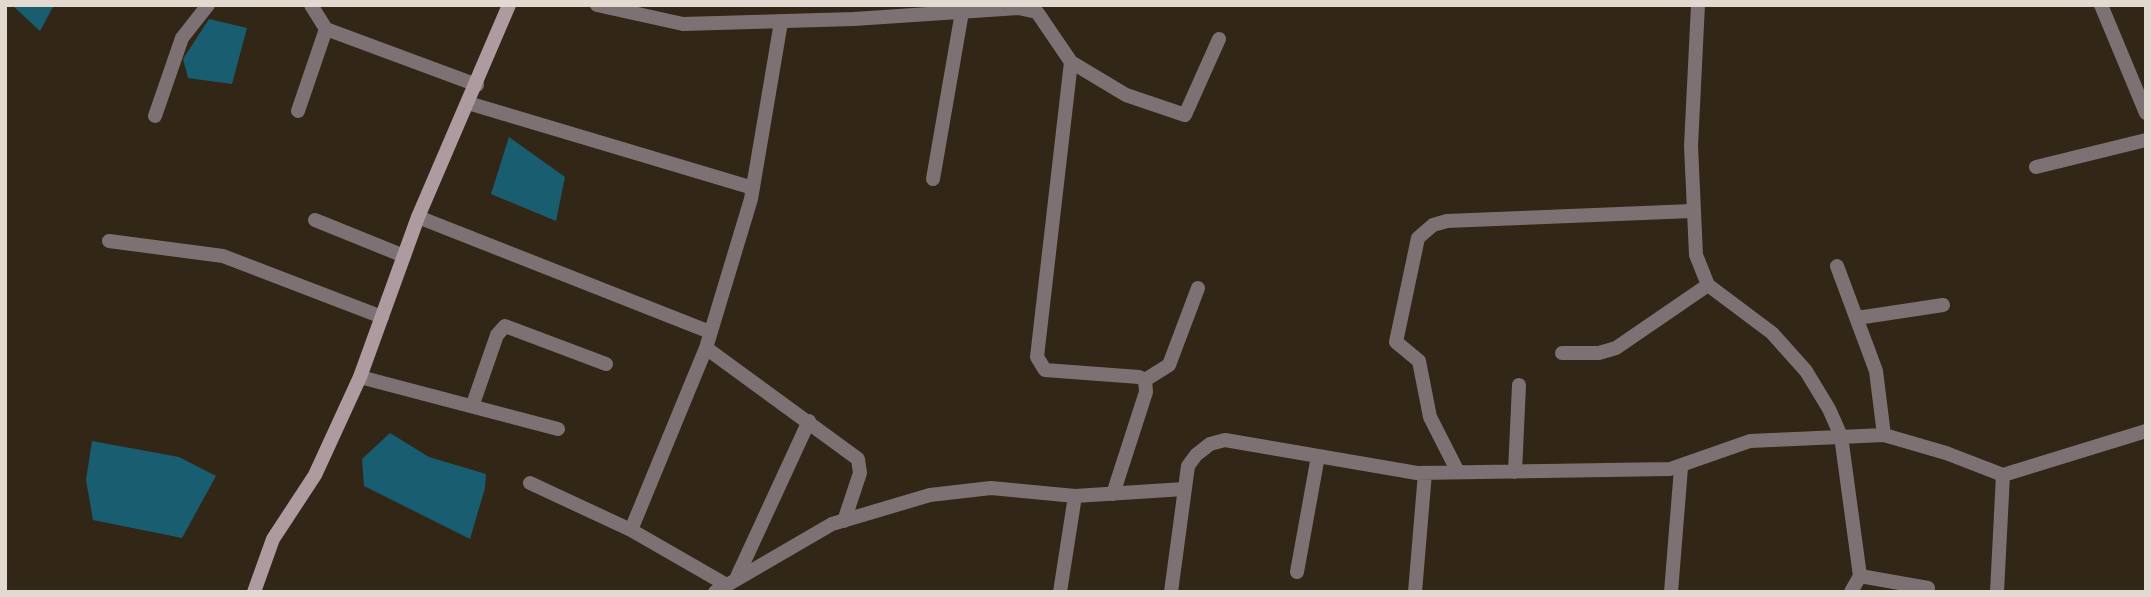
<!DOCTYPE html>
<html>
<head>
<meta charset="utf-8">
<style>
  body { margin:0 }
  #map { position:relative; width:2151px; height:597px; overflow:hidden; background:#322617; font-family:Overpass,sans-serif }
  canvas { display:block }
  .frame { position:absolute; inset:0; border:7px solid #e2dad0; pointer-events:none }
</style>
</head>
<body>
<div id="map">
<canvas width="2151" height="597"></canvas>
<div class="frame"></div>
</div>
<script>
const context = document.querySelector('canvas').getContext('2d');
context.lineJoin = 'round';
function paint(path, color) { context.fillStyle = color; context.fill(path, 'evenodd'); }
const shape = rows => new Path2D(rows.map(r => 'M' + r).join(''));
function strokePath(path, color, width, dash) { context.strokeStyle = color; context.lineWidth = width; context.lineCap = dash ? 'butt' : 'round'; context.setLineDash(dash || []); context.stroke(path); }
paint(shape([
  [12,5,54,5,40,31],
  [209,19,247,28,232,84,188,78,183,59],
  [509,137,565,177,556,221,491,194],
  [390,433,429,457,486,474,485,488,470,539,364,486,362,459],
  [92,441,179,457,216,476,182,538,93,520,86,480]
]), '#195e70');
strokePath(shape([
  [311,5,326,29,477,85],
  [597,5,683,24,854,19,1018,8,1037,12,1071,62,1126,95,1185,115,1219,39],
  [1698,5,1691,146,1696,255,1708,285,1772,333,1806,371,1829,409,1841,436,1860,576,1851,592],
  [2101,5,2146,113],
  [1071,62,1037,357,1045,370,1139,377,1145,380,1146,392,1113,494],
  [468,103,753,188],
  [298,111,326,29],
  [155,116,182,38,208,5],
  [2036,167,2146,140],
  [933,179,962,12],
  [418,217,710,332],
  [315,220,404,256],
  [109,241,223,256,382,317],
  [1837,266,1876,371,1884,435],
  [1857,318,1943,305],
  [706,348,858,459,860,473,844,521],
  [1562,353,1599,353,1616,348,1708,285],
  [360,377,558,429],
  [1145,380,1169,365,1198,288],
  [473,404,497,335,505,326,606,364],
  [1458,472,1430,417,1419,361,1396,342,1418,238,1433,225,1447,221,1692,211],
  [1515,472,1519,385],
  [530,483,631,530,725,584],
  [631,530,706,348,751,199,781,22],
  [1297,572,1318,456],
  [1860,576,1928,588],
  [737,577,809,421],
  [715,592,832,524,930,495,991,488,1075,496,1184,489],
  [1060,592,1075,496],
  [1171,592,1188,466,1196,455,1210,444,1225,440,1417,473,1670,469,1750,441,1884,435,1946,453,2003,475,2146,431],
  [1415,592,1425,473],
  [1671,592,1681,468],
  [1997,592,2003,475]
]), '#7d7174', 14);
strokePath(shape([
  [254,592,273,539,315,475,360,377,418,217,509,5]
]), '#ad9b9f', 14);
</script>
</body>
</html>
